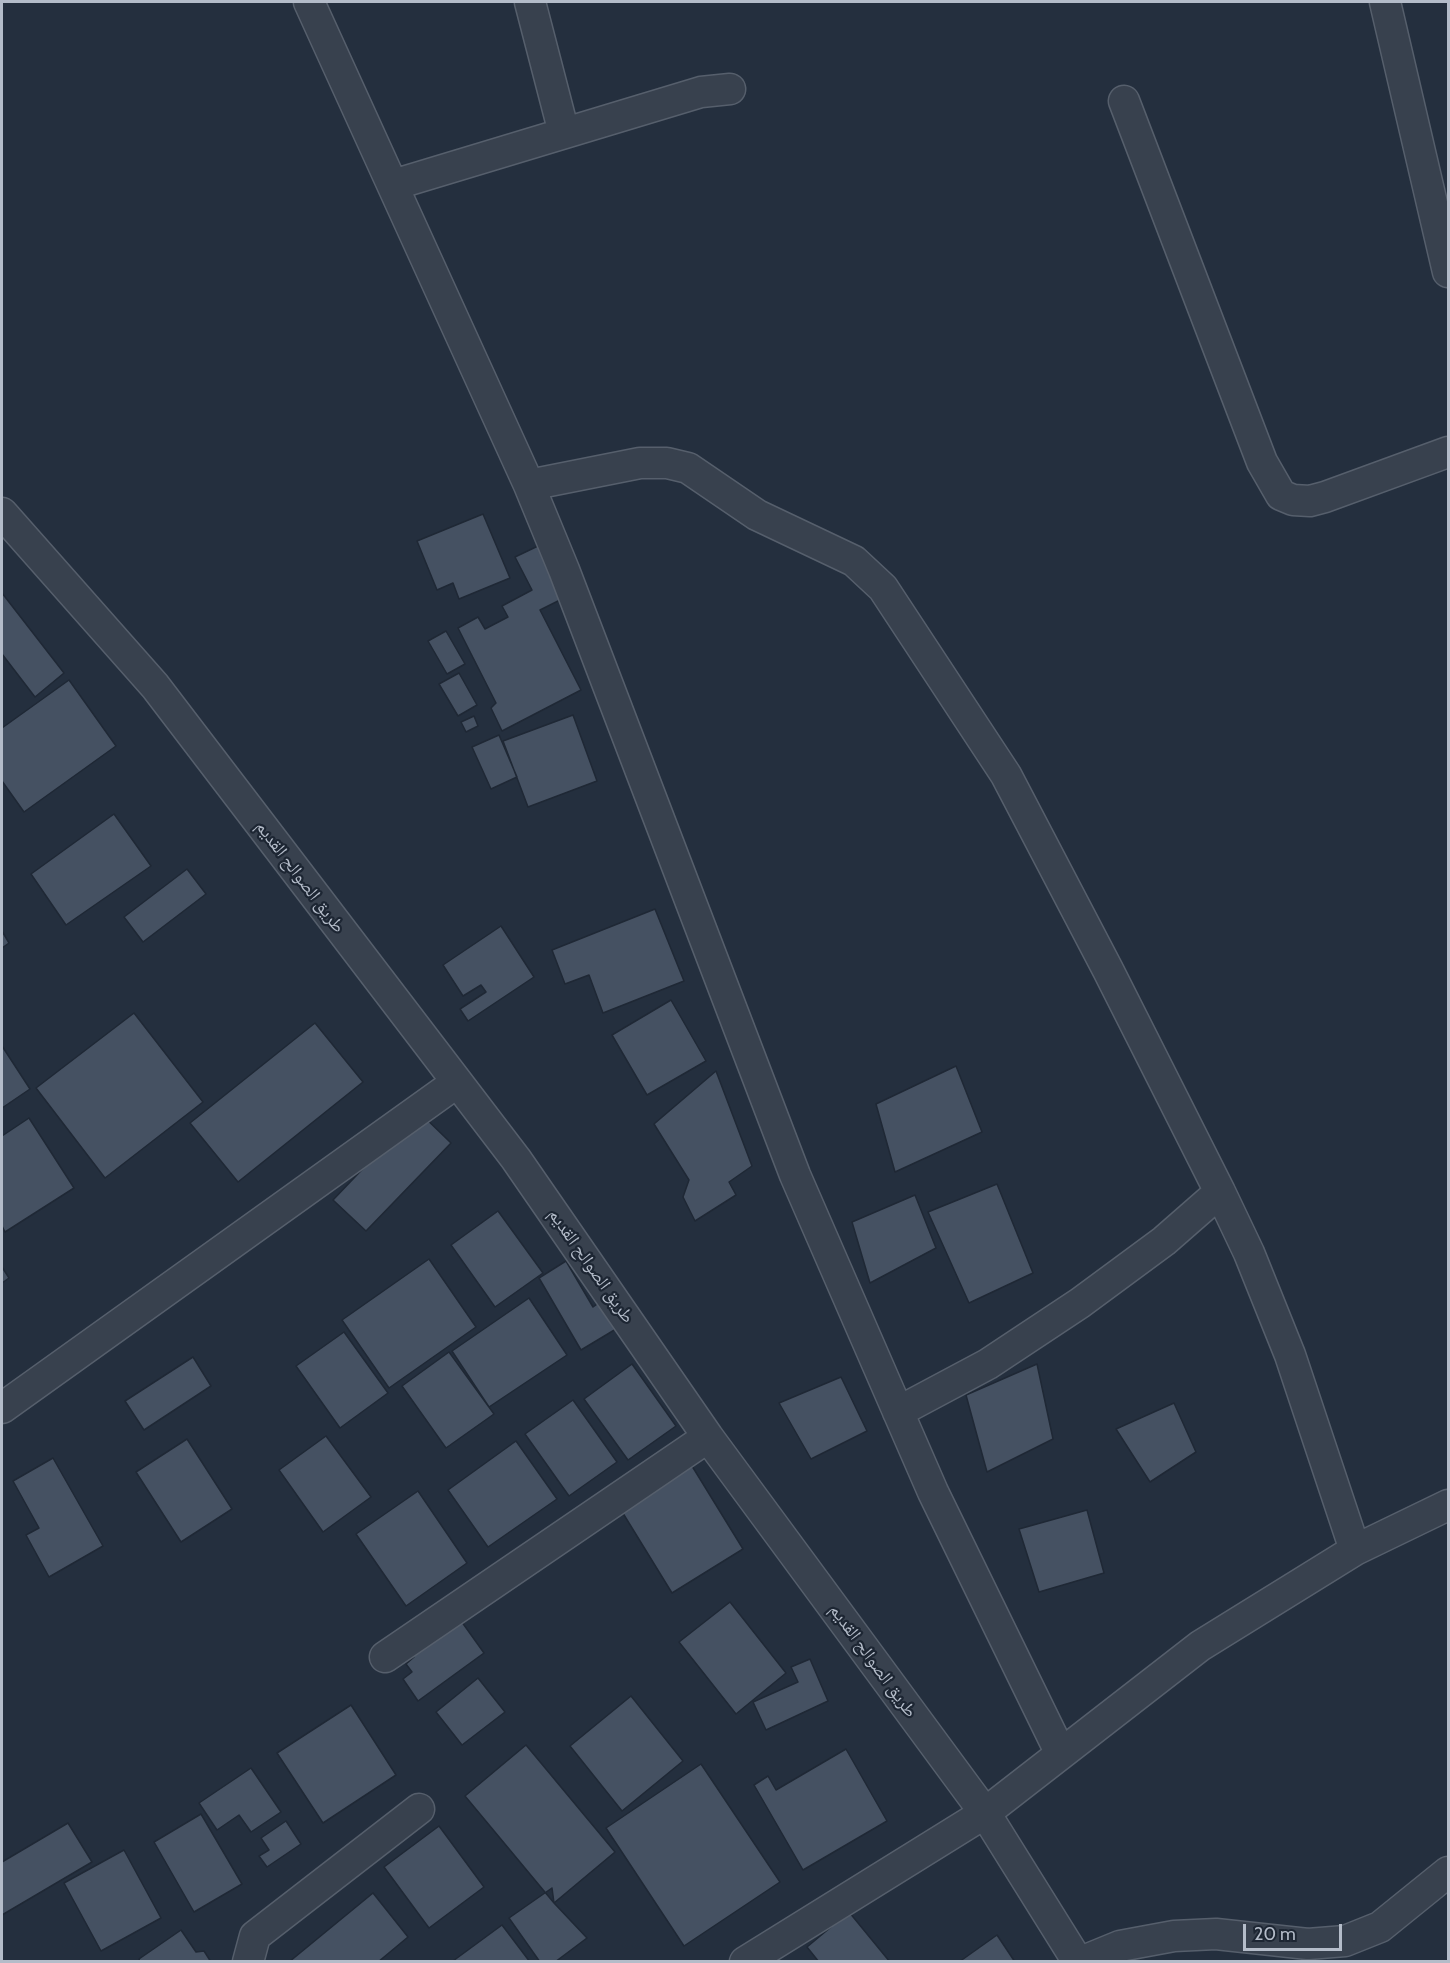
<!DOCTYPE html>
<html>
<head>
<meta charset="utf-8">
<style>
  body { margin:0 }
  #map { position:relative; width:1450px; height:1963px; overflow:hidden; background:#242f3e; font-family:Cabin,sans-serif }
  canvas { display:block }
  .frame { position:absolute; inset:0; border:3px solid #b4bcc9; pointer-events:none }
  .scale { position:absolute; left:1243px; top:1924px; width:99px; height:27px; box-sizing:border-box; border:3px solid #b4bcc9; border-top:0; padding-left:8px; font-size:18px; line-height:21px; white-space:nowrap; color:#b4bcc9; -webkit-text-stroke:4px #1d2633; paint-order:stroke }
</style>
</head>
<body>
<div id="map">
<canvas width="1450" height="1963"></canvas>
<div class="frame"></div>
<div class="scale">20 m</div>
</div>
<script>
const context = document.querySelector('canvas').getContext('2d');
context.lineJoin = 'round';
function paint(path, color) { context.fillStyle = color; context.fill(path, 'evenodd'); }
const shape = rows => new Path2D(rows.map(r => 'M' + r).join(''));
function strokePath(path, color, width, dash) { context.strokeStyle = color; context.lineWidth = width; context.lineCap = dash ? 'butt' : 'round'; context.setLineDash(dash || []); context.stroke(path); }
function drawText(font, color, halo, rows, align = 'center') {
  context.font = font + ' Cabin,"Noto Naskh Arabic",sans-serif'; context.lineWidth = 4.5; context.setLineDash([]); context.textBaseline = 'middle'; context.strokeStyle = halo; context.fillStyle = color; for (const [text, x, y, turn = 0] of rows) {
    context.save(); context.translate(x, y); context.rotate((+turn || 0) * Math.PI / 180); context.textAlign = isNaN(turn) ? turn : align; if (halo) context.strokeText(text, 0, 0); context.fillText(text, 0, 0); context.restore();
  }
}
const building = shape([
  [483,514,510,578,459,599,453,583,437,590,417,541,483,514],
  [538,546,564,598,540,610,581,690,502,731,491,708,496,703,458,628,478,617,485,629,508,617,502,606,532,590,515,557,538,546],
  [2,593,64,673,35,697,2,654,2,593],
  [446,631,465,664,447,674,428,641,446,631],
  [459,673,477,705,458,716,439,684,459,673],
  [69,680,116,746,24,812,2,781,2,728,69,680],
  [573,715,597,781,528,807,503,741,573,715],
  [474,716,478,726,466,732,461,722,474,716],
  [499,735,517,777,491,789,472,747,499,735],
  [114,814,151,866,66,925,31,874,114,814],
  [187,869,206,894,143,942,124,917,187,869],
  [655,909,684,981,603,1013,589,975,565,984,552,950,655,909],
  [501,926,534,977,468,1021,460,1009,486,992,481,985,463,996,443,965,501,926],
  [2,931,9,943,2,948,2,931],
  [671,1000,706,1061,647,1095,612,1035,671,1000],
  [134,1013,203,1102,105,1178,36,1088,134,1013],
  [315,1023,363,1082,238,1182,190,1123,315,1023],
  [2,1046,30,1089,2,1108,2,1046],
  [956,1066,982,1132,895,1172,876,1104,956,1066],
  [716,1071,752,1166,729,1182,736,1195,695,1221,683,1197,689,1180,654,1124,716,1071],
  [418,1111,451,1143,366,1231,333,1200,418,1111],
  [29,1118,74,1188,5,1232,2,1226,2,1136,29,1118],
  [997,1184,1033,1273,969,1303,928,1212,997,1184],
  [915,1195,936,1248,870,1283,852,1222,915,1195],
  [498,1211,543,1273,495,1307,451,1245,498,1211],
  [429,1259,476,1327,389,1388,342,1320,429,1259],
  [566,1261,593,1307,600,1302,616,1329,581,1350,539,1278,566,1261],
  [2,1267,9,1278,2,1283,2,1267],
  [529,1298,567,1355,489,1407,452,1351,529,1298],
  [344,1332,388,1393,340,1428,296,1366,344,1332],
  [449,1352,494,1414,446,1448,402,1386,449,1352],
  [193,1357,211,1386,144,1430,125,1401,193,1357],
  [632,1364,676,1426,628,1460,584,1399,632,1364],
  [1037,1364,1053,1439,987,1472,966,1395,1037,1364],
  [841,1377,867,1431,811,1459,779,1403,841,1377],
  [573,1400,617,1462,569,1496,525,1434,573,1400],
  [1174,1403,1196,1452,1150,1482,1116,1429,1174,1403],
  [326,1436,371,1497,323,1532,279,1470,326,1436],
  [187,1439,232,1509,181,1542,136,1472,187,1439],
  [516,1441,557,1499,488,1547,448,1490,516,1441],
  [53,1458,103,1546,49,1577,26,1535,39,1528,13,1481,53,1458],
  [692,1466,743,1549,672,1593,621,1510,692,1466],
  [418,1491,467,1563,406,1606,356,1534,418,1491],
  [1087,1510,1104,1573,1039,1592,1019,1529,1087,1510],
  [730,1602,786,1673,736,1714,679,1642,730,1602],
  [459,1618,484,1653,418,1701,403,1679,412,1672,406,1664,414,1657,409,1654,459,1618],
  [810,1659,828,1701,766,1730,753,1702,798,1682,791,1667,810,1659],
  [478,1678,505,1712,462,1745,436,1712,478,1678],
  [631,1696,683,1761,622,1811,570,1746,631,1696],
  [351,1705,396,1775,323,1823,277,1753,351,1705],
  [526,1745,615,1852,554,1903,465,1796,526,1745],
  [846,1749,887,1821,803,1870,754,1785,768,1776,776,1790,846,1749],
  [701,1764,780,1882,684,1946,606,1828,701,1764],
  [251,1768,281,1812,251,1832,239,1815,217,1830,199,1803,251,1768],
  [201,1814,242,1884,194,1912,154,1842,201,1814],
  [286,1821,301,1844,267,1867,259,1856,269,1850,261,1838,286,1821],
  [68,1823,92,1862,2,1915,2,1862,68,1823],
  [439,1826,484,1887,429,1928,384,1867,439,1826],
  [124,1850,161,1918,101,1951,64,1883,124,1850],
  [552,1888,554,1903,587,1938,555,1962,540,1962,509,1918,552,1888],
  [373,1893,408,1937,378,1962,289,1962,373,1893],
  [849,1912,890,1962,819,1962,807,1947,849,1912],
  [502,1925,530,1962,454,1962,453,1961,502,1925],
  [181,1930,196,1952,204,1951,211,1962,140,1962,139,1959,181,1930],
  [997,1935,1015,1962,959,1962,997,1935]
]);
paint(building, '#455162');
strokePath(building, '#1f2835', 1.5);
const minor = shape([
  [309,2,529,485,564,570,795,1175,933,1492,1060,1752],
  [530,2,564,133],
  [1385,2,1448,272],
  [1124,101,1262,462,1281,495,1293,500,1310,501,1325,497,1448,452],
  [393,185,701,92,730,89],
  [529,485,640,463,667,463,688,468,757,515,854,561,883,588,1006,775,1108,970,1220,1192,1249,1253,1290,1355,1355,1550],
  [2,513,155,686,516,1159,708,1437,985,1813,1078,1962],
  [2,1408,456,1083],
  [898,1412,988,1364,1080,1303,1164,1241,1220,1192],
  [385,1657,708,1437],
  [248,1962,255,1936,419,1809],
  [745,1962,985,1813,1200,1646,1355,1550,1448,1505],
  [1081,1962,1120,1946,1174,1936,1216,1934,1308,1944,1345,1941,1380,1927,1448,1872]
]);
strokePath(minor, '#565f6c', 33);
strokePath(minor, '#38414e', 30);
drawText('18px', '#b4bcc9', '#1d2633', [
  ["طريق الصوالح القديم",300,877,53],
  ["طريق الصوالح القديم",591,1266,55],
  ["طريق الصوالح القديم",873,1661,54]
]);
</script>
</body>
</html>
